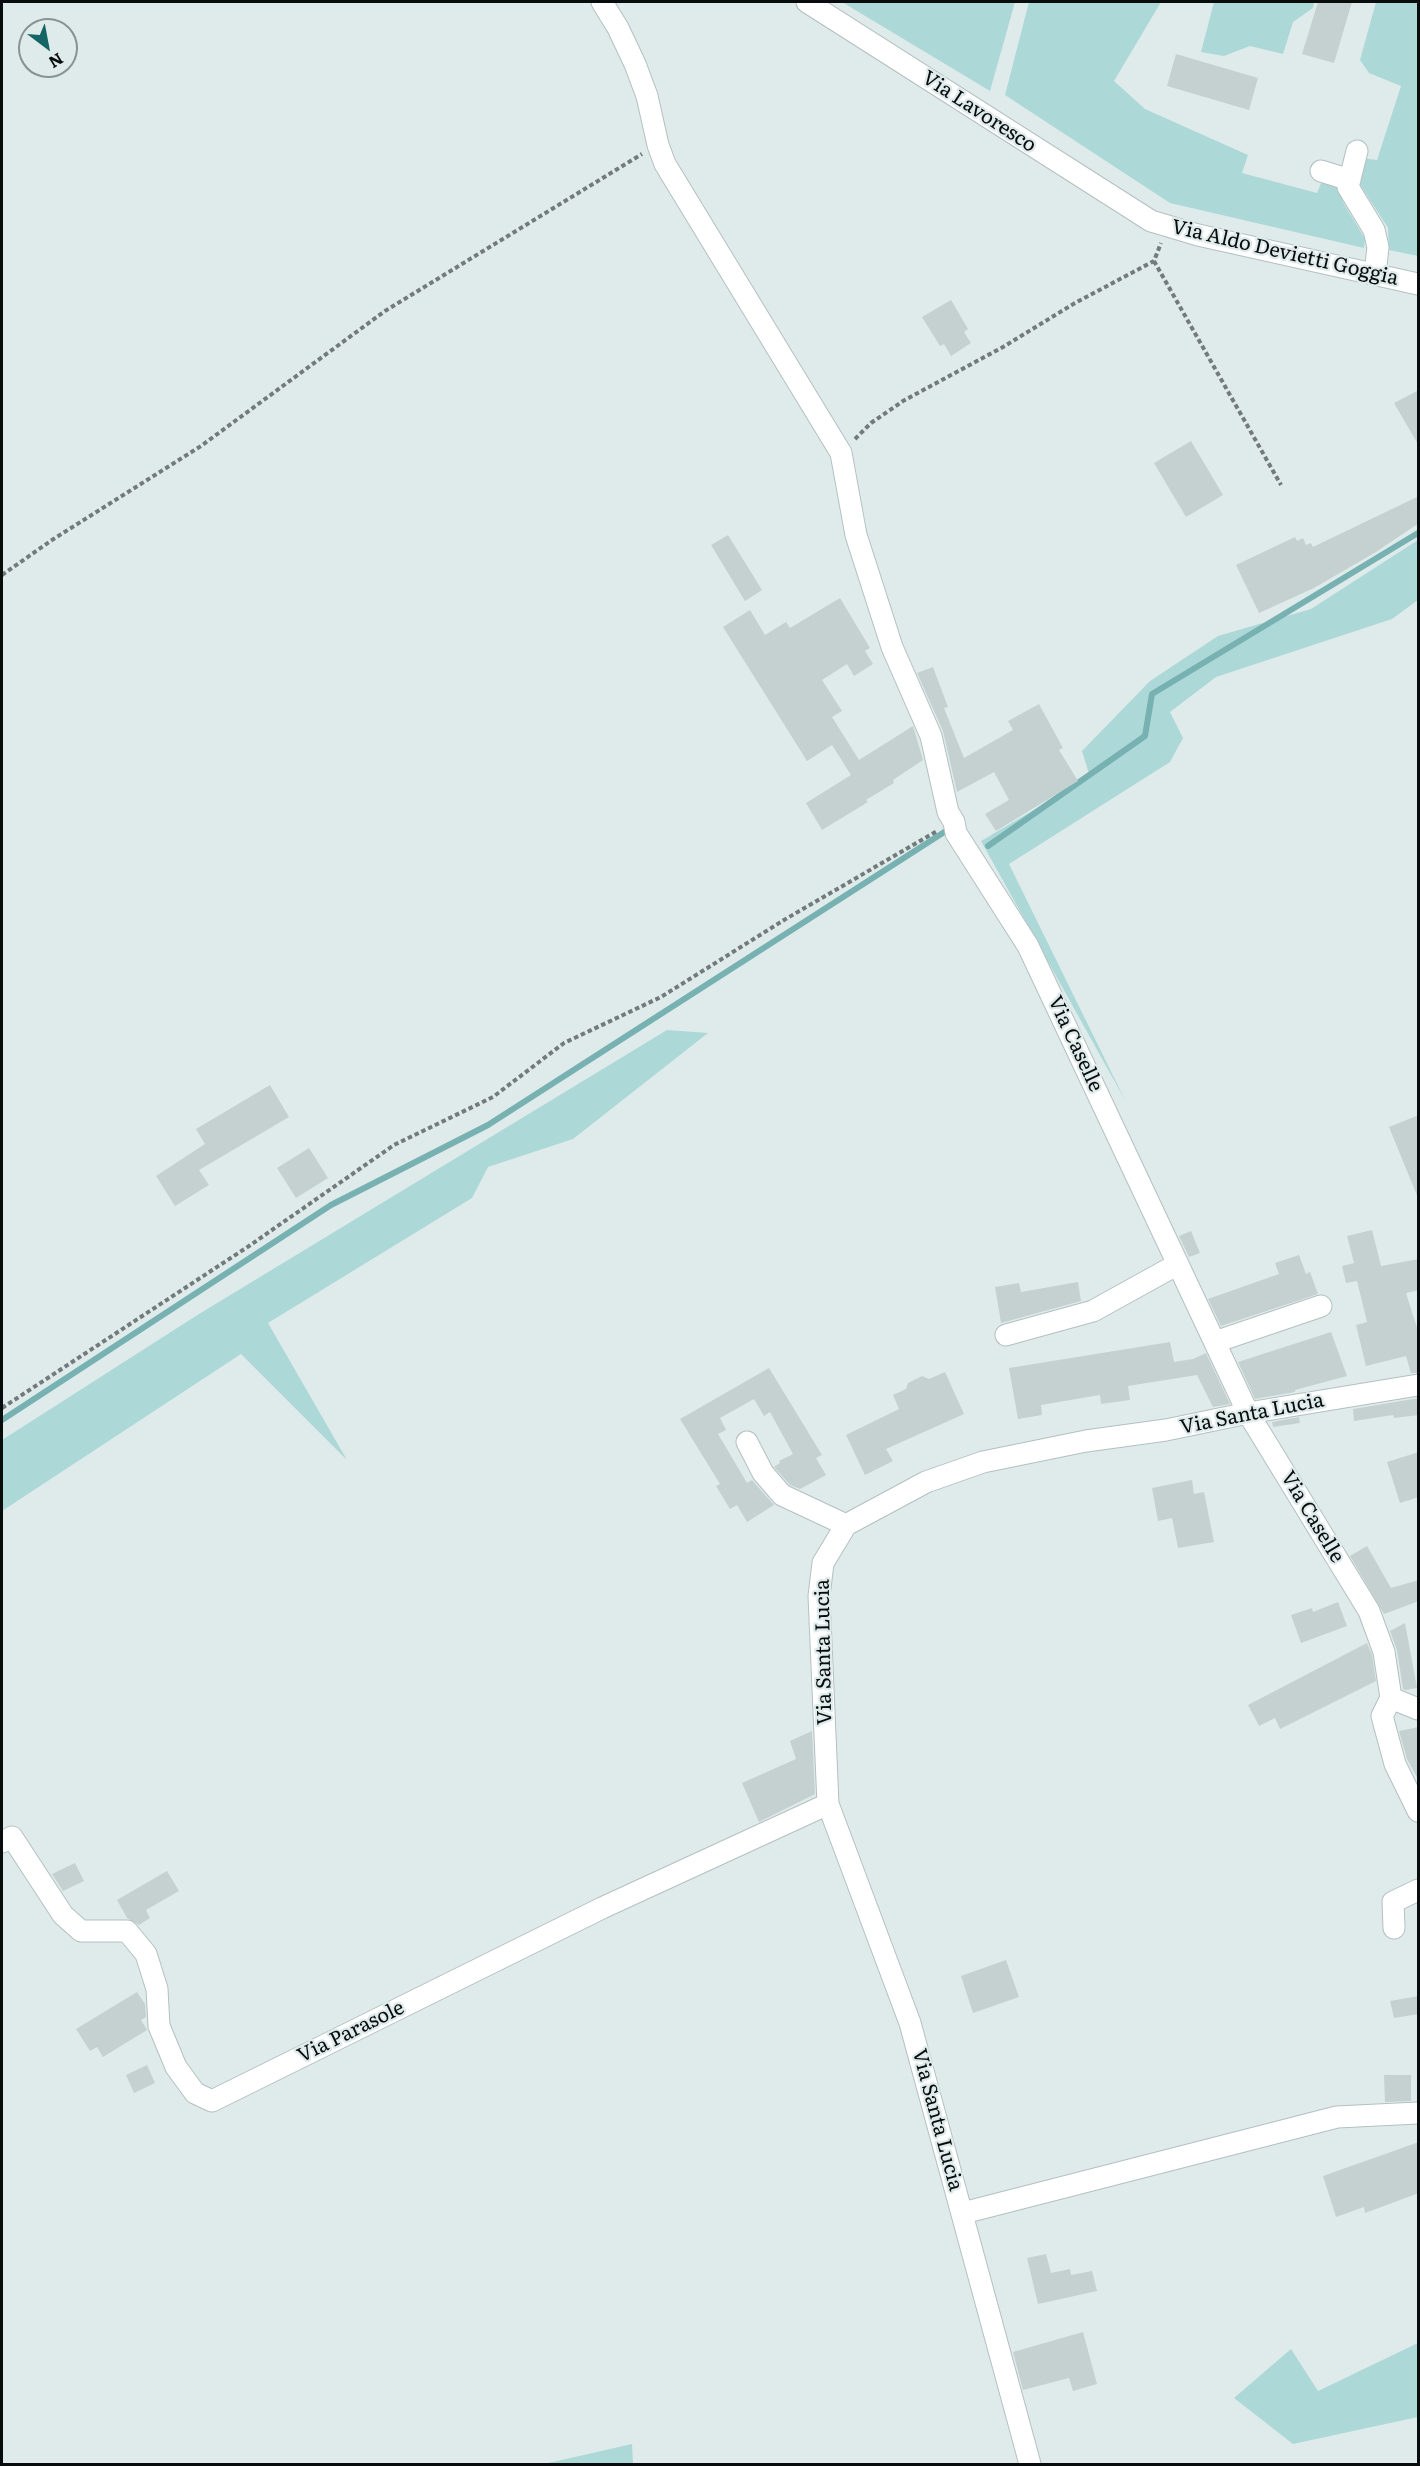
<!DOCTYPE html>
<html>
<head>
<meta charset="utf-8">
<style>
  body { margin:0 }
  #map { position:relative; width:1420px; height:2466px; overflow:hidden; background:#deebea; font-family:Literata,serif }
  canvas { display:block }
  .frame { position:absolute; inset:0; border:3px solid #080c0c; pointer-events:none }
  .north { position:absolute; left:18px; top:18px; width:60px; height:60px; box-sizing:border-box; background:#deebea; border:2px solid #889291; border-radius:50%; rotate:148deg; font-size:16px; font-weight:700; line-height:24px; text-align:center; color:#080c0c }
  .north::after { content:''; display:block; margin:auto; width:21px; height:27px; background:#156565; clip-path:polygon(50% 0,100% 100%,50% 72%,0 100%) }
</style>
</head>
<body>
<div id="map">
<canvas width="1420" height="2466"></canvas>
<div class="frame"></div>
<div class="north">N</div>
</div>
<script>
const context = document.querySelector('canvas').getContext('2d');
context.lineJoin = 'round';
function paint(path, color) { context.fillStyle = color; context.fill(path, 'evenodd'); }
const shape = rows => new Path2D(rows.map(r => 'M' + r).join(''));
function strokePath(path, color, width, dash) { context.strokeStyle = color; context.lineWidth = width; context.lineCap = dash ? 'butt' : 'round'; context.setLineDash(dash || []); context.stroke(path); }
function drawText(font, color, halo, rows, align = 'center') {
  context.font = font + ' Literata,serif'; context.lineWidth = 4.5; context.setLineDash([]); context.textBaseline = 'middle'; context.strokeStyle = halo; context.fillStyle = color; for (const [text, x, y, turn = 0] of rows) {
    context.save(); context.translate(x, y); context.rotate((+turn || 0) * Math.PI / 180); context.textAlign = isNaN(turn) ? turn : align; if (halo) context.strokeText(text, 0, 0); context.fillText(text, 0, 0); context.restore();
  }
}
paint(shape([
  [842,2,1015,2,990,91],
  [1029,2,1161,2,1114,81,1145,109,1248,155,1242,173,1317,193,1322,181,1338,185,1343,202,1365,239,1364,248,1170,203,1005,95],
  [1214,2,1314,2,1313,8,1293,22,1283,54,1250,46,1224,56,1201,52],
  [1376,2,1418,2,1418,256,1389,250,1388,228,1359,183,1361,158,1377,160,1401,86,1369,73,1360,60],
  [1418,540,1418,600,1392,619,1216,677,1170,712,1183,738,1170,762,1009,864,1125,1100,981,841,1090,777,1082,751,1150,681,1218,636,1311,609],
  [667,1030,708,1033,573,1139,488,1167,472,1198,268,1323,347,1460,241,1354,2,1511,2,1440,199,1314],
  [1418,2343,1418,2417,1293,2444,1234,2398,1291,2349,1318,2391],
  [632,2444,633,2464,544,2464]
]), '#add8d8');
strokePath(shape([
  [988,846,1145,736,1152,694,1418,533],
  [2,1420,331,1205,488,1125,949,829]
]), '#77b1b1', 6);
paint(shape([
  [1318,2,1352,2,1334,63,1302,54],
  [1176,54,1258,78,1249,110,1167,86],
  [951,300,968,329,964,332,971,343,951,356,944,344,940,346,922,317],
  [1419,390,1419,446,1394,403],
  [1191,441,1223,495,1186,517,1154,463],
  [1419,496,1419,523,1376,552,1314,588,1259,613,1236,565,1295,537,1297,541,1303,538,1306,545,1311,543,1313,547],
  [728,535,762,590,745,601,711,545],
  [840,598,870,648,865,651,873,664,854,676,847,664,822,680,842,711,832,717,859,760,913,726,923,760,893,780,894,783,866,800,868,802,822,830,806,803,851,775,832,745,807,761,723,627,750,610,765,635,786,622,790,628],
  [933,667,948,707,944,708,964,758,1013,730,1008,721,1039,704,1063,748,1059,750,1078,781,996,831,985,814,1009,800,994,772,957,792,943,731,917,673],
  [270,1085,289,1117,199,1170,209,1185,175,1206,156,1176,205,1144,196,1129],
  [1419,1115,1419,1197,1418,1198,1389,1127],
  [309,1148,328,1178,296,1198,277,1168],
  [1372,1230,1381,1266,1419,1259,1419,1290,1406,1293,1419,1334,1419,1373,1411,1373,1406,1356,1366,1366,1356,1325,1367,1322,1357,1281,1346,1283,1342,1266,1354,1263,1347,1236],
  [1191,1231,1200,1253,1189,1257,1179,1236],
  [1299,1255,1306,1274,1310,1272,1318,1294,1221,1326,1208,1299,1279,1274,1275,1263],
  [1078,1282,1081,1301,1001,1323,995,1287,1019,1283,1021,1292],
  [1331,1332,1347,1376,1295,1390,1295,1392,1255,1399,1238,1362],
  [1170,1342,1174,1362,1193,1359,1206,1353,1230,1404,1213,1407,1197,1375,1128,1386,1130,1400,1101,1404,1100,1395,1041,1405,1042,1415,1018,1419,1009,1368],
  [769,1368,822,1455,816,1458,826,1475,800,1489,790,1485,774,1467,780,1463,779,1461,793,1454,770,1412,764,1416,754,1399,720,1418,726,1430,718,1434,747,1483,752,1480,774,1505,747,1522,737,1505,730,1509,716,1486,720,1484,680,1419],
  [945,1372,964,1414,886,1449,893,1461,865,1475,846,1435,899,1409,893,1395,906,1389,908,1383,922,1376,929,1379],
  [1419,1398,1419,1415,1394,1418,1393,1415,1354,1421,1353,1409],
  [1299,1417,1300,1423,1273,1427,1272,1422],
  [1419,1452,1419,1497,1400,1503,1387,1462],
  [1192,1480,1194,1494,1204,1492,1214,1542,1178,1548,1172,1518,1158,1521,1152,1488],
  [1367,1546,1391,1588,1419,1580,1419,1601,1384,1614,1350,1556],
  [1338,1602,1347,1626,1301,1643,1291,1615,1312,1608,1313,1612],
  [1405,1623,1417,1688,1405,1690,1403,1689,1397,1650,1390,1631],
  [1367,1643,1372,1655,1376,1681,1280,1729,1275,1718,1259,1726,1248,1705],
  [1419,1727,1419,1781,1407,1759,1399,1731],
  [812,1731,815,1794,759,1822,742,1783,796,1759,790,1741],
  [75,1863,84,1881,63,1891,52,1874],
  [167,1871,179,1891,146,1910,150,1918,139,1925,127,1918,117,1900],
  [1006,1960,1019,1997,973,2013,961,1976],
  [137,1992,145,2004,146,2017,141,2020,147,2030,103,2057,97,2047,90,2051,76,2029],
  [1419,1996,1419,2014,1394,2018,1390,2001],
  [147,2065,155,2083,134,2093,126,2075],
  [1384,2075,1411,2075,1411,2101,1385,2102],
  [1419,2142,1419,2193,1365,2213,1364,2207,1336,2217,1323,2176],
  [1046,2254,1051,2273,1070,2269,1071,2275,1092,2271,1097,2291,1038,2304,1027,2258],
  [1083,2332,1097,2384,1073,2391,1069,2378,1023,2390,1013,2352]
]), '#c5d1d1');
const minor = shape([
  [602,2,618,28,635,64,647,96,658,145,665,164,841,453,856,535,892,647,931,736,948,812,954,822,956,833,1028,946,1248,1413,1369,1611,1384,1652,1391,1698,1418,1709],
  [807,2,1151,221,1198,235,1418,284],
  [1357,151,1348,187,1374,230,1378,247,1375,274],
  [1321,171,1350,180],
  [1006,1335,1093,1311,1178,1264],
  [1215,1342,1321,1306],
  [747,1442,763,1473,782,1495,846,1525],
  [1391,1698,1382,1716,1395,1764,1418,1811],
  [2,1842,12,1837,63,1915,81,1931,127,1931,146,1954,157,1989,159,2026,176,2067,195,2093,212,2101,602,1908,828,1804],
  [1394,1928,1393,1902,1418,1890],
  [963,2213,1337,2117,1418,2113],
  [1030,2464,910,2023,828,1804,819,1596,823,1563,846,1525,926,1482,983,1462,1086,1441,1166,1430,1248,1413,1418,1385]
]);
strokePath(minor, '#b4c0c0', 23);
strokePath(shape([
  [1154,261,1281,485],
  [855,439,871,423,903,401,1003,347,1075,303,1154,261,1161,243],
  [2,575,52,540,201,446,385,311,642,154],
  [2,1408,249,1246,394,1145,493,1097,564,1043,661,997,784,920,937,831]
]), '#727a7a', 4, [4.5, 3]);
strokePath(minor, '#fff', 21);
drawText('20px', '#080c0c', '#deebea', [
  ["Via Lavoresco",979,112,33],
  ["Via Aldo Devietti Goggia",1285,253,13],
  ["Via Caselle",1075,1044,65],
  ["Via Santa Lucia",1252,1414,-11],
  ["Via Caselle",1312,1517,59],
  ["Via Santa Lucia",824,1652,-91],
  ["Via Parasole",351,2032,-26],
  ["Via Santa Lucia",937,2120,75]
]);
</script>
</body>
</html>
